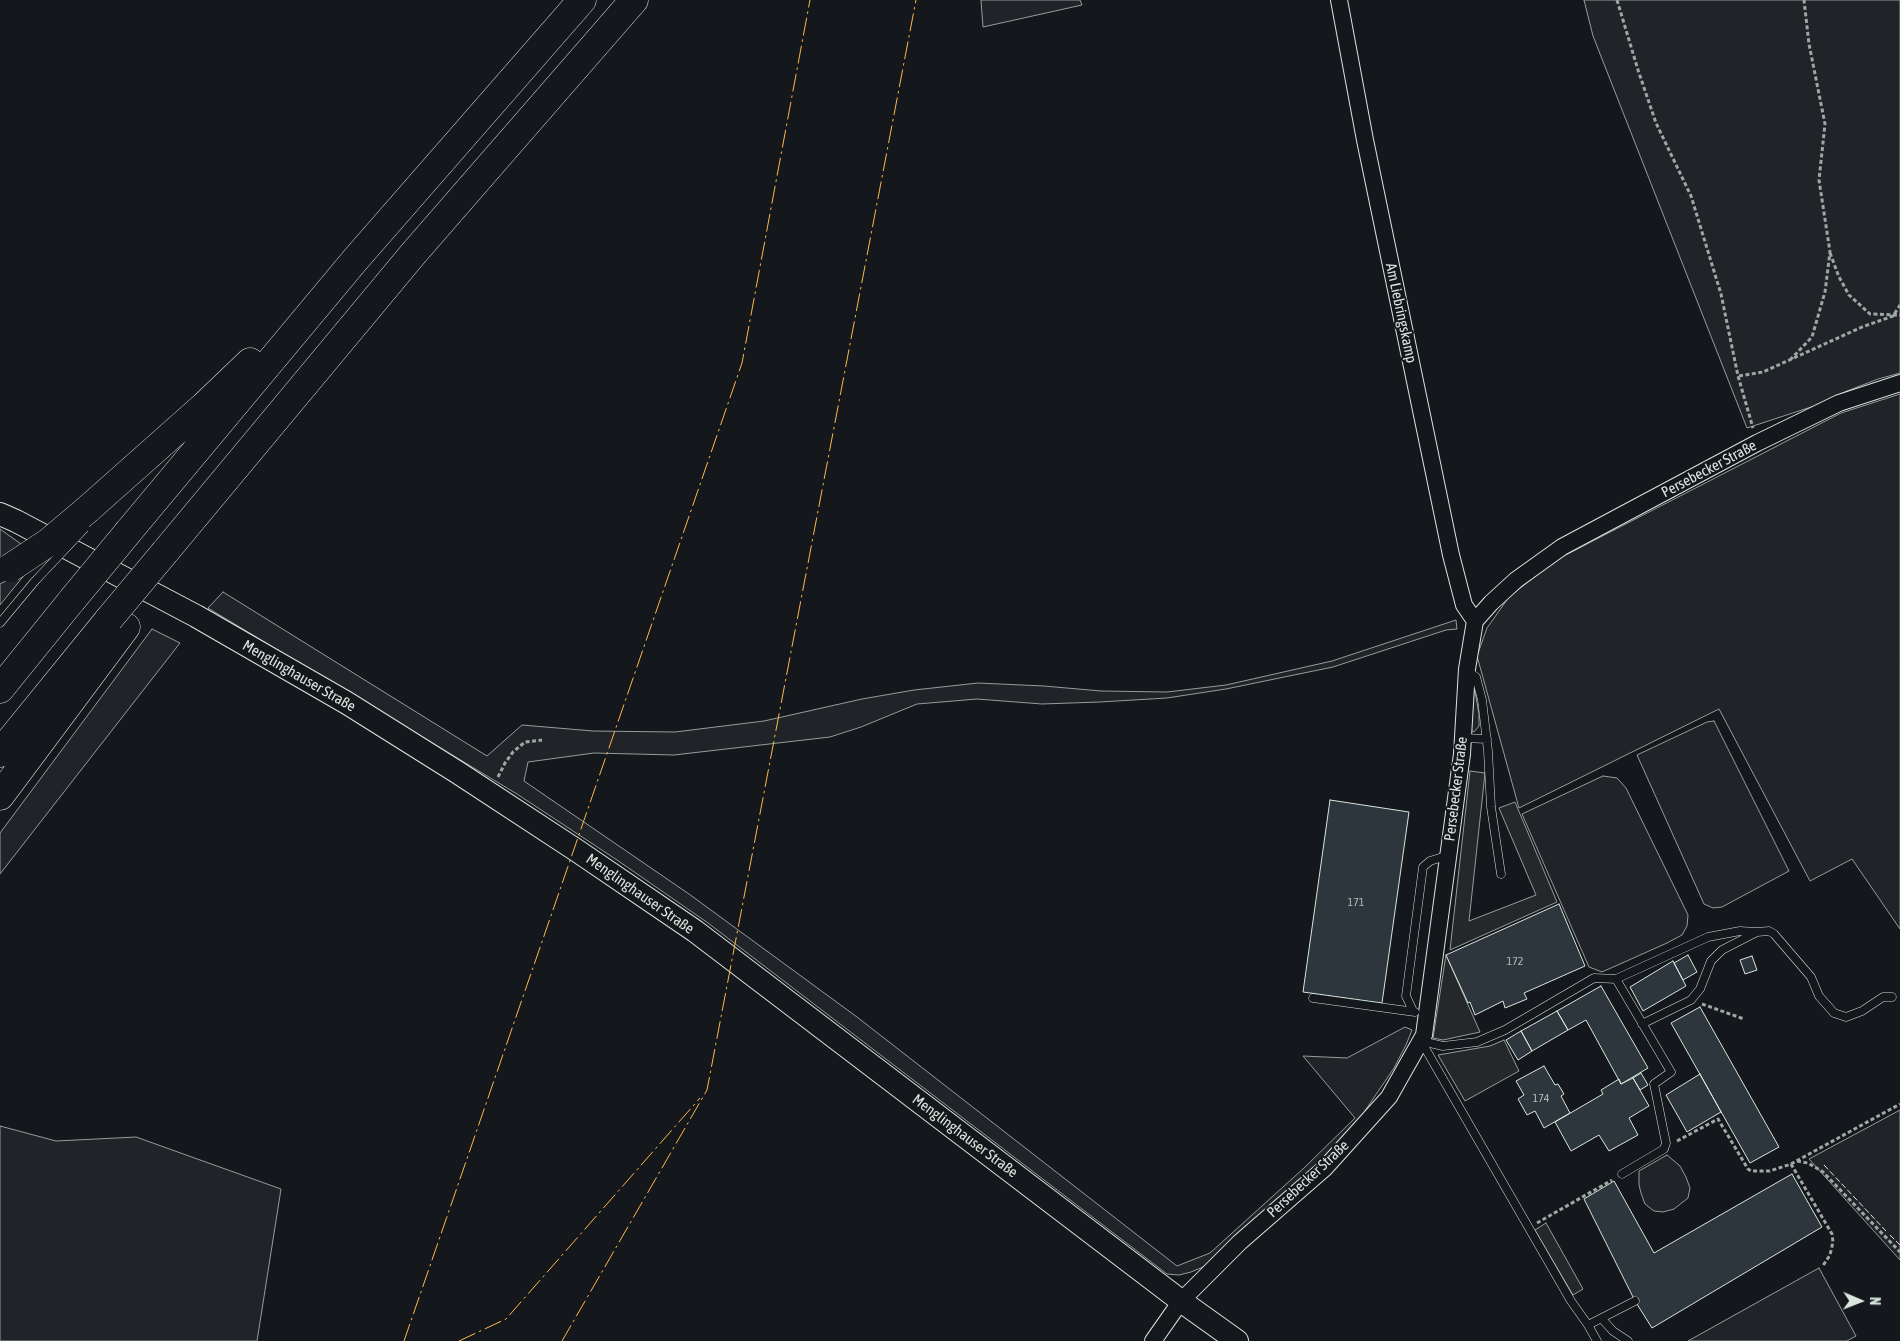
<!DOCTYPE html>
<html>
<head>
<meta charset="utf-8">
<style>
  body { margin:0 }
  #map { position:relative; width:1900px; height:1341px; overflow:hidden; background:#14181c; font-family:"Asap Condensed",sans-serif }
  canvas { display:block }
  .north { position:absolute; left:1835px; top:1276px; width:50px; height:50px; -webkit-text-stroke:4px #14181c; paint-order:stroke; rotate:91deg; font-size:14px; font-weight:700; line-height:20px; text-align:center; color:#d8e6dc }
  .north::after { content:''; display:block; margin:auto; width:18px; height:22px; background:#d8e6dc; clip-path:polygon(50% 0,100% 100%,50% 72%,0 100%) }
</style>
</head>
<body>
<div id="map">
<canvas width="1900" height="1341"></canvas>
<div class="north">N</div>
</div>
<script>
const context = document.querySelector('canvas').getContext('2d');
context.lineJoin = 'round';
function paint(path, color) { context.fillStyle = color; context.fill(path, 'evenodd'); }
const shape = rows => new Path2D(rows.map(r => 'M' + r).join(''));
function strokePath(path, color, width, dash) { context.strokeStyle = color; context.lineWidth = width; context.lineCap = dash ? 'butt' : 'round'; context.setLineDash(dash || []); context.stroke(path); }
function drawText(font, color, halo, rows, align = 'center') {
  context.font = font + ' "Asap Condensed",sans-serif'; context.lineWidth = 4; context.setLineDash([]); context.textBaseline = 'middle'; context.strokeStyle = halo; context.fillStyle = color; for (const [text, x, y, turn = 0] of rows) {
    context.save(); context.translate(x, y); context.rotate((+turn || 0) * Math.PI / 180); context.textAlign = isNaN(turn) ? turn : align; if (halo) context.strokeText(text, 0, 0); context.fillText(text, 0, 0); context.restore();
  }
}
const green = shape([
  [981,0,1080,0,1082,5,983,27,981,0],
  [1584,0,1900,0,1900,373,1878,379,1847,391,1814,406,1747,428,1593,36,1584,0],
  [1900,394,1900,929,1852,859,1810,881,1719,709,1519,808,1477,656,1487,628,1509,597,1556,560,1841,413,1900,394],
  [0,529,21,544,0,559,0,529],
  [30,568,0,605,0,584,30,568],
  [223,592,487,756,522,725,593,731,675,732,764,721,862,699,914,690,978,683,1044,686,1101,691,1167,692,1226,685,1332,661,1456,620,1457,629,1446,630,1333,667,1226,689,1167,698,1100,702,1042,704,977,699,917,704,861,727,830,737,674,755,594,753,528,762,524,781,689,894,857,1017,1177,1266,1210,1253,1304,1168,1355,1118,1303,1056,1347,1058,1405,1027,1412,1030,1406,1045,1394,1068,1358,1121,1325,1157,1203,1267,1191,1272,1179,1275,1167,1274,708,923,617,860,517,794,208,608,223,592],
  [152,629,180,643,0,874,0,833,152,629],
  [1474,686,1479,714,1479,726,1474,732,1471,730,1474,686],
  [1714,721,1789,871,1722,907,1713,908,1704,904,1637,755,1707,722,1714,721],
  [1603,776,1617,778,1626,788,1688,915,1687,926,1682,935,1667,943,1602,972,1589,967,1522,814,1603,776],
  [1900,1110,1900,1260,1809,1159,1900,1110],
  [0,1126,56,1141,136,1137,281,1189,257,1341,0,1341,0,1126],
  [1667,1155,1680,1166,1686,1177,1690,1188,1688,1198,1674,1209,1663,1212,1654,1211,1645,1204,1641,1193,1639,1185,1639,1171,1667,1155],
  [1819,1268,1856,1336,1847,1341,1688,1341,1819,1268]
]);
paint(green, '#202428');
strokePath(green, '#939e99', 1);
const parking = shape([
  [1470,771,1485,773,1469,921,1536,895,1499,808,1515,802,1557,902,1450,950,1470,771],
  [1446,955,1480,1032,1443,1040,1433,1038,1446,955],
  [1504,1040,1519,1071,1465,1101,1438,1055,1490,1046,1504,1040],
  [1546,1223,1583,1289,1573,1295,1535,1230,1546,1223]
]);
paint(parking, '#24282b');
strokePath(parking, '#939e99', 1);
const building = shape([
  [1330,800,1409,812,1382,1003,1303,992,1330,800],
  [1559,904,1585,966,1524,993,1527,999,1505,1008,1503,1001,1475,1015,1470,1002,1468,1003,1446,955,1559,904],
  [1688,955,1697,972,1683,980,1674,963,1688,955],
  [1752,956,1757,970,1745,974,1740,960,1752,956],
  [1673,961,1686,986,1643,1011,1630,987,1673,961],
  [1601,986,1648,1068,1621,1084,1586,1020,1568,1030,1557,1011,1601,986],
  [1700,1007,1779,1147,1750,1163,1671,1023,1700,1007],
  [1557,1011,1568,1030,1532,1051,1521,1031,1557,1011],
  [1521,1031,1532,1051,1518,1060,1506,1040,1521,1031],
  [1544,1066,1555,1085,1558,1084,1564,1094,1561,1096,1570,1113,1544,1128,1535,1111,1527,1115,1518,1099,1524,1095,1516,1081,1544,1066],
  [1641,1073,1648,1085,1640,1090,1633,1078,1641,1073],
  [1700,1074,1721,1112,1687,1132,1666,1095,1700,1074],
  [1633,1078,1649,1106,1629,1118,1638,1135,1609,1151,1599,1135,1571,1151,1555,1122,1603,1094,1601,1090,1619,1079,1621,1084,1633,1078],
  [1792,1174,1822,1227,1652,1328,1635,1301,1584,1199,1614,1181,1654,1253,1792,1174]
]);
paint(building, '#2c363c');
strokePath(building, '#d8e6dc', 1);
const lane = shape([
  [0,623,35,581],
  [1468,671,1476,677,1482,700,1488,751,1491,807,1501,874],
  [1463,738,1487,739],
  [1616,979,1708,937,1740,931,1757,932],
  [1313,998,1415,1012],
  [1413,1011,1406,996,1423,867,1430,861,1449,855],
  [1642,1024,1691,1000,1700,989,1711,961,1722,950,1757,932,1769,931,1774,934,1811,977,1819,996,1834,1013,1846,1017,1862,1011,1883,997,1892,997],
  [1421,1041,1443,1046,1477,1042,1505,1030,1594,978,1616,979,1671,1072,1654,1084,1666,1143,1664,1149,1622,1174],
  [1421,1041,1571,1301,1588,1325,1597,1341],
  [1602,1319,1613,1331,1628,1341],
  [1588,1325,1635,1301]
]);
const street = shape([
  [1339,0,1365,140,1451,555,1464,605,1475,621],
  [1153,1341,1181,1301,1240,1242,1325,1168,1389,1097,1424,1035,1462,754,1467,669,1475,621,1491,603,1516,580,1562,547,1757,443,1839,403,1900,383]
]);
const secondary = shape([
  [0,514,16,521,196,616,347,703,457,772,576,850,695,931,1181,1301,1237,1341]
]);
const highway = shape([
  [88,509,204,406,250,362],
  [129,531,355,260,582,0],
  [165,552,413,254,634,0],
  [0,689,72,600],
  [0,753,109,619],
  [0,796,126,627]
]);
strokePath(lane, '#d8e6dc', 9);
strokePath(street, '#d8e6dc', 18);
strokePath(secondary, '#d8e6dc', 24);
strokePath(highway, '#d8e6dc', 29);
strokePath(shape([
  [1617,0,1638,70,1656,123,1691,196,1721,294,1738,376,1753,428],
  [1830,253,1839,277,1849,295,1870,314,1900,315],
  [1790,360,1812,337,1825,292,1830,252,1819,180,1825,124,1809,44,1804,0],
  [1739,376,1763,372,1862,327,1893,316,1900,305],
  [498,777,505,763,513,752,525,742,542,740],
  [1702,1004,1744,1019],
  [1677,1141,1718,1119,1748,1169,1751,1171,1770,1171,1791,1164,1900,1104],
  [1797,1161,1808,1163,1823,1172,1900,1252],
  [1791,1164,1832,1234,1833,1242,1830,1255,1822,1267],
  [1537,1223,1612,1180]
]), '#9da8a2', 3, [4, 2.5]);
strokePath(lane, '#14181c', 8);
strokePath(street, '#14181c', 16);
strokePath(secondary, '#14181c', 22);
strokePath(highway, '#14181c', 28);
const laneBridge = shape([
  [35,581,85,528]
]);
const highwayBridge = shape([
  [10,568,49,542,88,509],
  [72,600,129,531],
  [109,619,165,552]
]);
strokePath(laneBridge, '#d8e6dc', 9, []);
strokePath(highwayBridge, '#d8e6dc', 29, []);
strokePath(laneBridge, '#14181c', 8);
strokePath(highwayBridge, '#14181c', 28);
strokePath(shape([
  [1824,1165,1886,1231],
  [1890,1235,1900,1245]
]), '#d8e6dc', 1, [6, 2.5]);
strokePath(shape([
  [404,1341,742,363,810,0],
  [459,1341,506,1319,700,1098],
  [562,1341,707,1090,916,0]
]), '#ffb74d', 1, [18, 4, 2.5, 4]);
drawText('12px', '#adbab4', null, [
  ["171",1356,902],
  ["172",1515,961],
  ["174",1541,1098]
]);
drawText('15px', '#d8e6dc', '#14181c', [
  ["Am Liebringskamp",1401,313,78],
  ["Persebecker Straße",1709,469,-28],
  ["Menglinghauser Straße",299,676,30],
  ["Persebecker Straße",1456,789,-83],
  ["Menglinghauser Straße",640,894,35],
  ["Menglinghauser Straße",965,1136,37],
  ["Persebecker Straße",1308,1179,-43]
]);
</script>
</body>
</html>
